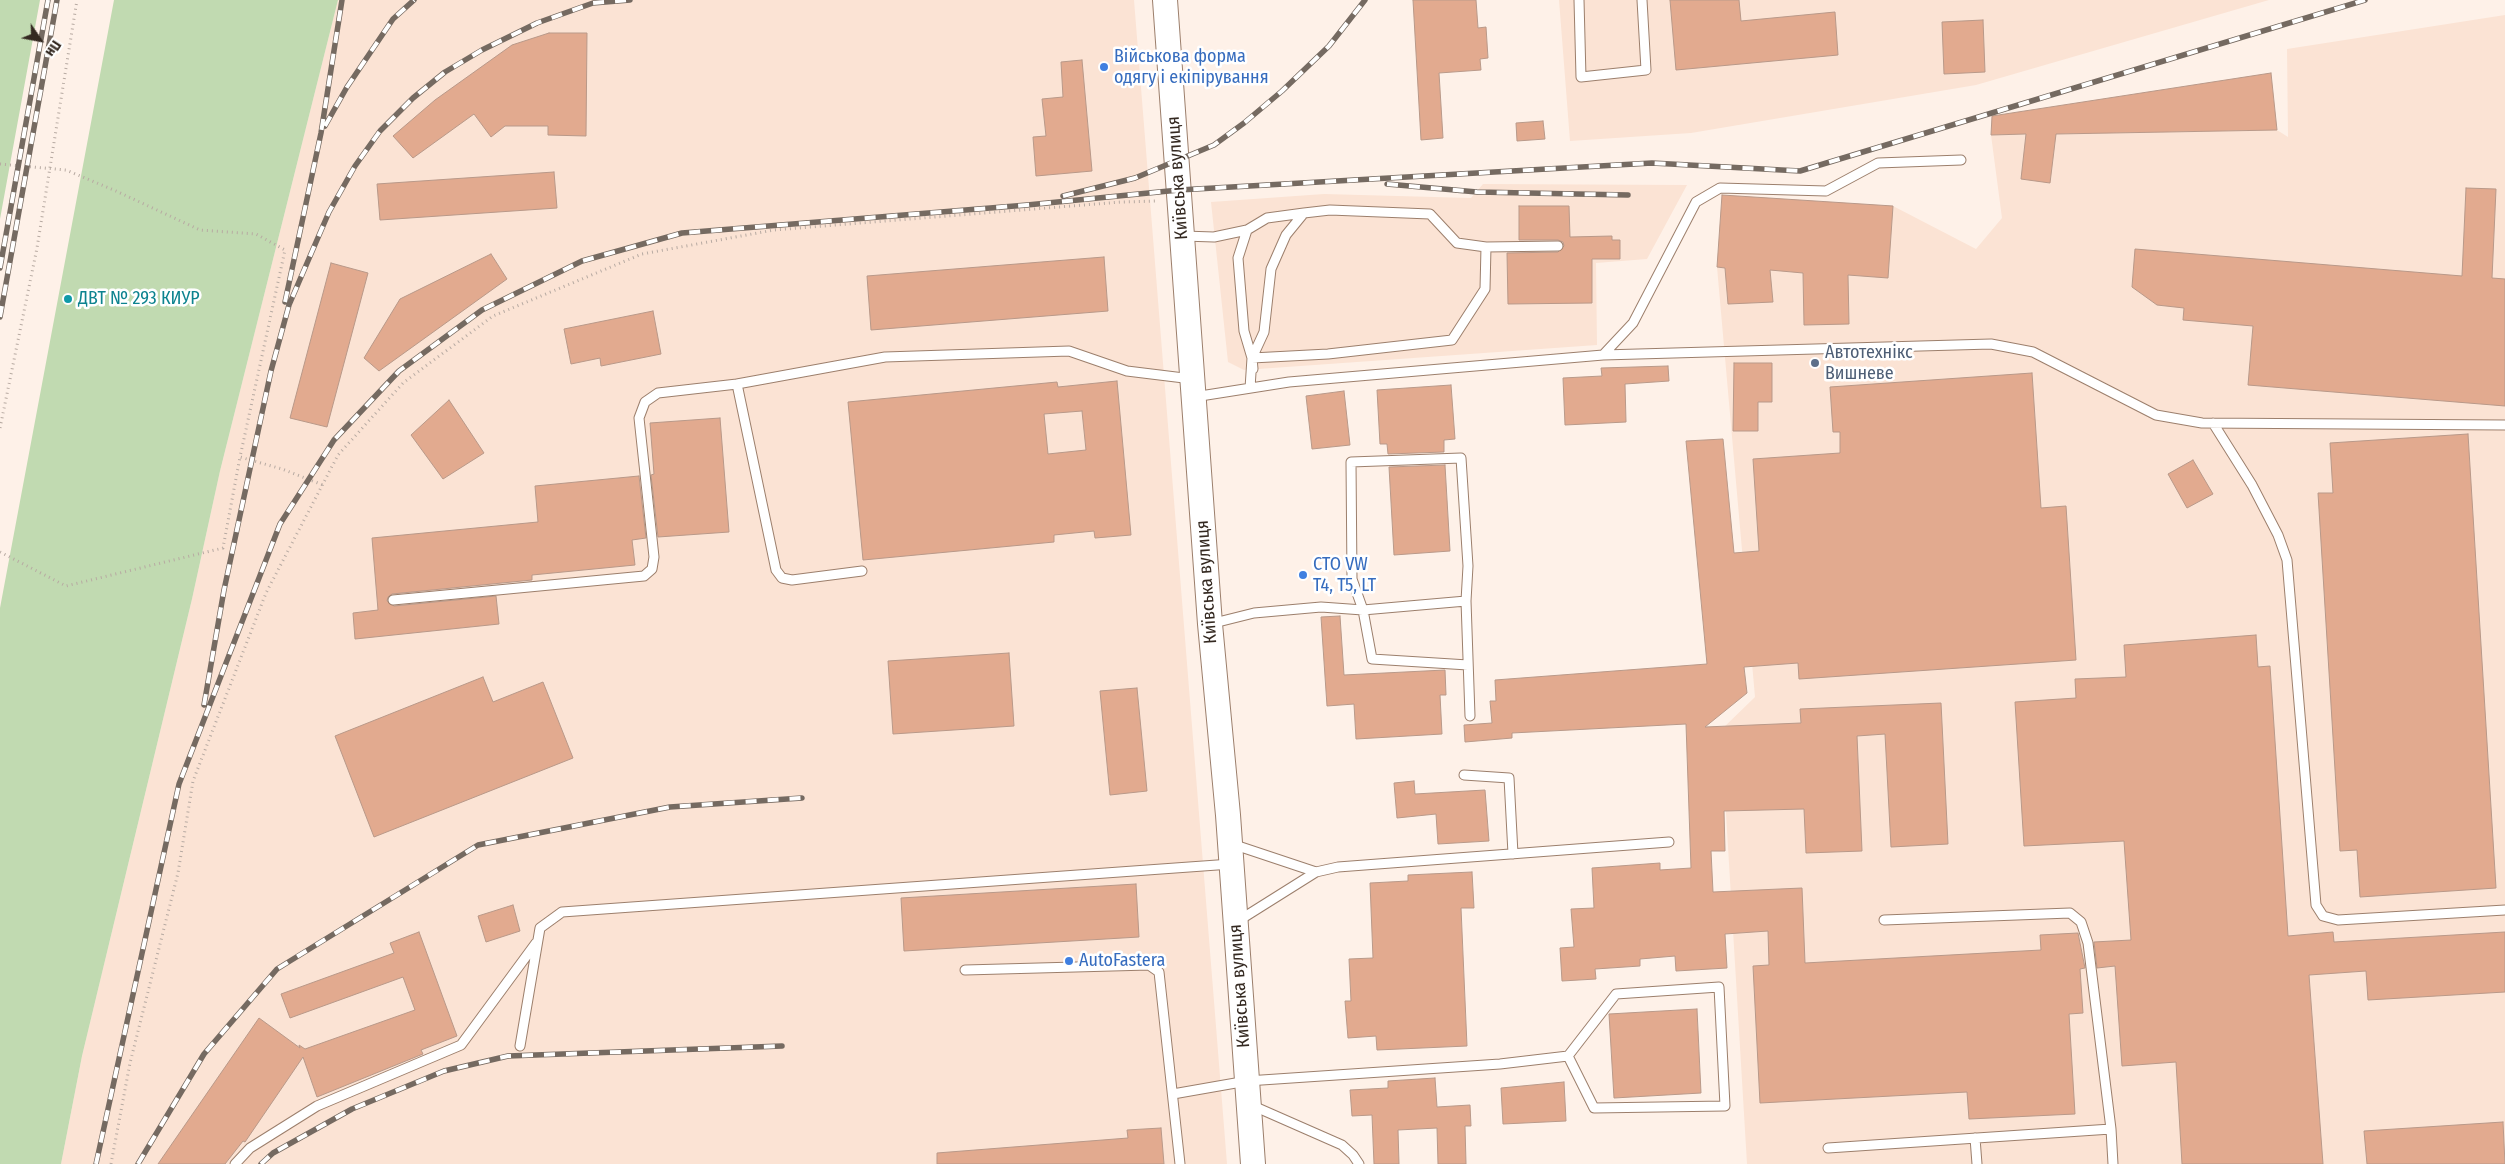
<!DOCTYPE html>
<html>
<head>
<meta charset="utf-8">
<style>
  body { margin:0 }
  #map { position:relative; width:2505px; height:1164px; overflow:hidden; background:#fef1e8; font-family:"Fira Sans Condensed",sans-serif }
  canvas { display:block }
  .north { position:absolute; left:15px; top:15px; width:50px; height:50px; -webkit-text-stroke:4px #fff; paint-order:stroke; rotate:123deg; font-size:14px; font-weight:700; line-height:20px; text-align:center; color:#342921 }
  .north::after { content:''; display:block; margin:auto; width:18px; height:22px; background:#342921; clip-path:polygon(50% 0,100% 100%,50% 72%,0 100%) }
</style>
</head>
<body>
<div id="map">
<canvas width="2505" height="1164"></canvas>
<div class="north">Пн</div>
</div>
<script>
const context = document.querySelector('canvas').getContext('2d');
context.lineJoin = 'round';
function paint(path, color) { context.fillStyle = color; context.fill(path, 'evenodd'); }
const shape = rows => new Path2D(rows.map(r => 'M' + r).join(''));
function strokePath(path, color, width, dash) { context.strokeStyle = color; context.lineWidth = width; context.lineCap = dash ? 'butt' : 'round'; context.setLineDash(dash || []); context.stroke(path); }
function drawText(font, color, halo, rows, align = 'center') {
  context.font = font + ' "Fira Sans Condensed",sans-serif'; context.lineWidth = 5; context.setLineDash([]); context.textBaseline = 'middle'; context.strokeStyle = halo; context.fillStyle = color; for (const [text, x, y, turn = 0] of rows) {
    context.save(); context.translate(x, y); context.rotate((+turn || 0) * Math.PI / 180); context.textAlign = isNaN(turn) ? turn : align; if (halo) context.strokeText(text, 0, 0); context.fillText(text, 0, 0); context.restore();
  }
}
paint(shape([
  [338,0,1134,0,1227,1164,61,1164,82,1056,192,599,220,471],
  [1559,0,2269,0,1976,85,1691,133,1570,141],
  [2505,15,2505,1164,1747,1164,1721,730,1755,697,1717,267,1722,195,1893,206,1976,249,2002,218,1991,135,2277,130,2288,137,2287,49],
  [1483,184,1687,185,1647,259,1596,263,1597,345,1244,370,1228,362,1211,202,1324,194,1471,198]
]), '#fbe3d4');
paint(shape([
  [0,0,40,0,0,219],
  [114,0,338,0,220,471,192,599,82,1056,61,1164,0,1164,0,608]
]), '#c1dab1');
const building = shape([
  [1413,0,1476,0,1478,28,1486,27,1488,58,1480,59,1481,70,1439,73,1443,138,1421,140,1413,0],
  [1670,0,1739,0,1741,21,1835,12,1838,55,1676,70,1670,0],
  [1983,20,1985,72,1944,74,1942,22,1983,20],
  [549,33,587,33,586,136,548,135,548,126,505,126,491,137,474,114,413,158,393,136,435,100,512,45,549,33],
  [1082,60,1092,171,1036,176,1033,137,1046,136,1042,99,1063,97,1061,62,1082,60],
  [2271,73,2277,130,2056,134,2050,183,2021,179,2026,134,1991,135,1992,116,2271,73],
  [1543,121,1545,139,1517,141,1516,123,1543,121],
  [554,172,557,208,380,220,377,184,554,172],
  [2466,188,2496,189,2492,278,2505,279,2505,406,2248,385,2253,326,2183,320,2184,308,2157,305,2132,287,2135,249,2462,276,2466,188],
  [1722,195,1893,206,1888,278,1848,275,1849,324,1804,325,1803,273,1770,270,1773,302,1728,304,1725,268,1717,267,1722,195],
  [1519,206,1569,206,1570,237,1612,236,1612,240,1620,240,1620,259,1592,259,1592,303,1508,304,1507,253,1558,252,1564,246,1563,242,1558,240,1519,240,1519,206],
  [491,254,507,279,379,371,364,358,400,299,491,254],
  [1104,257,1108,311,871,330,867,276,1104,257],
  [331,263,368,273,327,427,290,418,331,263],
  [653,311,661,354,601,366,600,358,571,364,564,329,653,311],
  [1734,363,1772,363,1772,402,1758,402,1758,431,1733,431,1734,363],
  [1668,366,1669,381,1625,384,1626,422,1565,425,1563,378,1602,376,1601,368,1668,366],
  [2032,373,2041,508,2066,506,2076,660,1799,679,1798,663,1744,667,1747,693,1705,727,1801,723,1800,709,1941,703,1948,844,1891,847,1885,734,1857,736,1862,851,1806,853,1804,809,1724,811,1725,851,1711,851,1713,892,1802,888,1805,963,2041,950,2040,935,2078,933,2085,968,2080,969,2083,1013,2069,1014,2075,1114,1969,1119,1967,1092,1760,1103,1753,966,1769,965,1768,931,1725,934,1727,968,1676,971,1675,956,1640,959,1640,966,1595,969,1596,979,1562,981,1560,948,1574,947,1571,909,1594,908,1592,868,1660,863,1660,870,1691,868,1686,724,1512,733,1512,738,1465,742,1464,725,1492,723,1490,701,1496,701,1495,680,1707,664,1686,441,1723,439,1734,553,1759,551,1753,459,1840,453,1840,432,1833,432,1830,387,2032,373],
  [1117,381,1131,535,1095,538,1094,531,1054,535,1054,542,863,560,848,402,1057,382,1058,387,1117,381],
  [1082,411,1086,450,1048,454,1044,414,1082,411],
  [1451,385,1455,439,1444,440,1444,452,1388,454,1387,444,1380,444,1377,390,1451,385],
  [1344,391,1350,445,1312,449,1306,396,1344,391],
  [449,400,484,453,443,479,411,435,449,400],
  [720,418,729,532,658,537,651,475,654,474,650,423,720,418],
  [2468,434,2496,888,2360,897,2357,850,2340,851,2318,493,2333,493,2330,443,2468,434],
  [2193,460,2213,494,2187,508,2168,474,2193,460],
  [1445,465,1450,551,1394,555,1389,467,1445,465],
  [639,476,646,538,632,540,635,565,532,575,532,580,392,594,388,597,387,601,394,606,496,596,499,624,355,639,353,613,378,610,372,538,538,522,535,486,639,476],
  [1340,616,1344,675,1445,670,1446,695,1440,695,1442,734,1356,739,1354,704,1327,706,1321,617,1340,616],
  [2256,635,2258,667,2270,666,2288,936,2333,932,2334,942,2505,932,2505,992,2368,1000,2366,971,2309,975,2323,1164,2182,1164,2176,1062,2122,1066,2115,966,2097,968,2094,942,2131,940,2124,841,2024,846,2015,702,2076,698,2075,679,2126,677,2124,645,2256,635],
  [1009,653,1014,726,893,734,888,661,1009,653],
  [483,677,493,702,543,682,573,758,374,837,335,736,483,677],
  [1137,688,1147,791,1110,795,1100,691,1137,688],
  [1414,781,1415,794,1485,790,1489,841,1438,844,1436,814,1397,818,1394,783,1414,781],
  [1472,872,1474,908,1461,908,1467,1046,1377,1050,1376,1036,1348,1038,1345,1001,1351,1001,1349,959,1373,958,1370,883,1408,881,1408,875,1472,872],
  [1136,884,1139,937,904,951,901,898,1136,884],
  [513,905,520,931,486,942,478,916,513,905],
  [419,932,457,1036,421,1050,423,1054,317,1097,303,1057,245,1142,243,1141,225,1164,158,1164,259,1018,300,1048,299,1045,305,1049,415,1010,403,977,290,1018,281,994,394,953,390,943,419,932],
  [1697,1009,1701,1093,1614,1098,1609,1014,1697,1009],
  [1435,1078,1437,1107,1470,1105,1471,1126,1465,1126,1466,1164,1438,1164,1437,1128,1398,1130,1399,1164,1374,1164,1372,1115,1352,1116,1350,1090,1388,1088,1388,1081,1435,1078],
  [1564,1082,1566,1121,1503,1124,1501,1088,1564,1082],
  [2503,1122,2505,1164,2367,1164,2364,1131,2503,1122],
  [1161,1128,1164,1164,937,1164,937,1153,1128,1138,1127,1130,1161,1128]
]);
paint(building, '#e2aa8f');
strokePath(building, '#b99989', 1);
const lane = shape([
  [1579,0,1581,77,1646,70,1642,0],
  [1183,236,1214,237,1247,230],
  [1486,247,1558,246],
  [1603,355,1633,323,1696,202,1720,188,1826,191,1878,163,1961,160],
  [1252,358,1328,354,1452,340,1485,289,1486,247,1457,243,1430,214,1330,210,1304,213,1286,235,1271,269,1264,332,1252,358,1253,369],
  [737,384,776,570,782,578,792,580,862,571],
  [1250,388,1252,358,1244,331,1238,258,1247,230,1267,218,1304,213],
  [1194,397,1289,382,1603,355,1991,344,2033,352,2156,415,2202,423,2505,425],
  [2213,423,2252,485,2278,535,2287,560,2316,905,2323,916,2338,920,2505,910],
  [393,600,644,576,652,569,654,557,639,418,645,402,658,393,737,384,885,357,1069,351,1127,371,1192,379],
  [1466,601,1468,566,1461,458,1351,462,1352,579,1363,610,1372,659,1468,665],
  [1210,624,1254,613,1321,607,1363,610,1466,601,1470,716],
  [1464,775,1509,778,1513,854],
  [1232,844,1316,872,1238,921],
  [1316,872,1338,867,1669,842],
  [1884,920,2070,913,2081,922,2088,943,2111,1129,2113,1164],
  [965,970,1149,965,1159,972,1180,1164],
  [520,1046,540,928,562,912,1231,864],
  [1173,1094,1247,1081,1500,1064,1568,1056,1616,994,1719,987,1725,1106,1594,1108,1568,1056],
  [1251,1105,1342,1145,1353,1155,1359,1164],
  [1975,1138,1977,1164],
  [1828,1148,2111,1129],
  [235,1164,250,1148,317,1106,461,1045,536,943]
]);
const secondary = shape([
  [1165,0,1210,624,1228,815,1253,1164]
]);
strokePath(lane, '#9c7f6c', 11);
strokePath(secondary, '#9c7f6c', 26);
strokePath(shape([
  [0,164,66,170,116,191,200,230,256,234,285,250,240,457,282,469,323,485],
  [0,428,37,248,77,0],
  [0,552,66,586,223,548,240,457],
  [111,1164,130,1063,178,873,193,781,266,593,338,455,403,383,493,316,642,254,774,230,1121,202,1158,201]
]), '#b7aaa2', 3, [1, 4]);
strokePath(lane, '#fff', 9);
strokePath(secondary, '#fff', 24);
const rail = shape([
  [325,126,347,87,393,19,414,0],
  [1387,184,1477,192,1628,195],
  [1063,196,1135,178,1214,145,1244,123,1282,91,1329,46,1365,0],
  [0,268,48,0],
  [285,302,321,133,342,0],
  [0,317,57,0],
  [204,705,224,590,271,371,289,305,329,212,355,166,380,131,413,98,445,72,482,50,537,23,593,3,630,0],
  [96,1164,179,784,280,524,334,440,399,371,482,310,582,261,682,233,1027,205,1179,190,1652,163,1800,171,2365,0],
  [138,1164,204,1054,277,969,478,845,670,807,802,798],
  [261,1164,273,1153,352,1109,444,1071,508,1056,782,1046]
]);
strokePath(rail, '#756a61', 5.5);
strokePath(rail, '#fff', 4, [11]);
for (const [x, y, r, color] of [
  [1104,67,5,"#3f7fe0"],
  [68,299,5,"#0f9aa8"],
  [1815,363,5,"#5c6f8a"],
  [1303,575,5,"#3f7fe0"],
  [1069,961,5,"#3f7fe0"]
]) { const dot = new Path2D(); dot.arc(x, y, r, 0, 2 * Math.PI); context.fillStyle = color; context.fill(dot); strokePath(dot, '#fff', 2); }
drawText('18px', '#366cbe', '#fff', [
  ["Військова форма",1114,57],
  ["одягу і екіпірування",1114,78],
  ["СТО VW",1313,565],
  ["T4, T5, LT",1313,586],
  ["AutoFastera",1079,961]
], 'left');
drawText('18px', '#342921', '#fff', [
  ["Київська вулиця",1178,178,-94],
  ["Київська вулиця",1207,582,-94],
  ["Київська вулиця",1240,986,-94]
]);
drawText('18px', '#0d838f', '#fff', [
  ["ДВТ № 293 КИУР",78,299]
], 'left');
drawText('18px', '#4e5e75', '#fff', [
  ["Автотехнікс",1825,353],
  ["Вишневе",1825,374]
], 'left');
</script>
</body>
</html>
